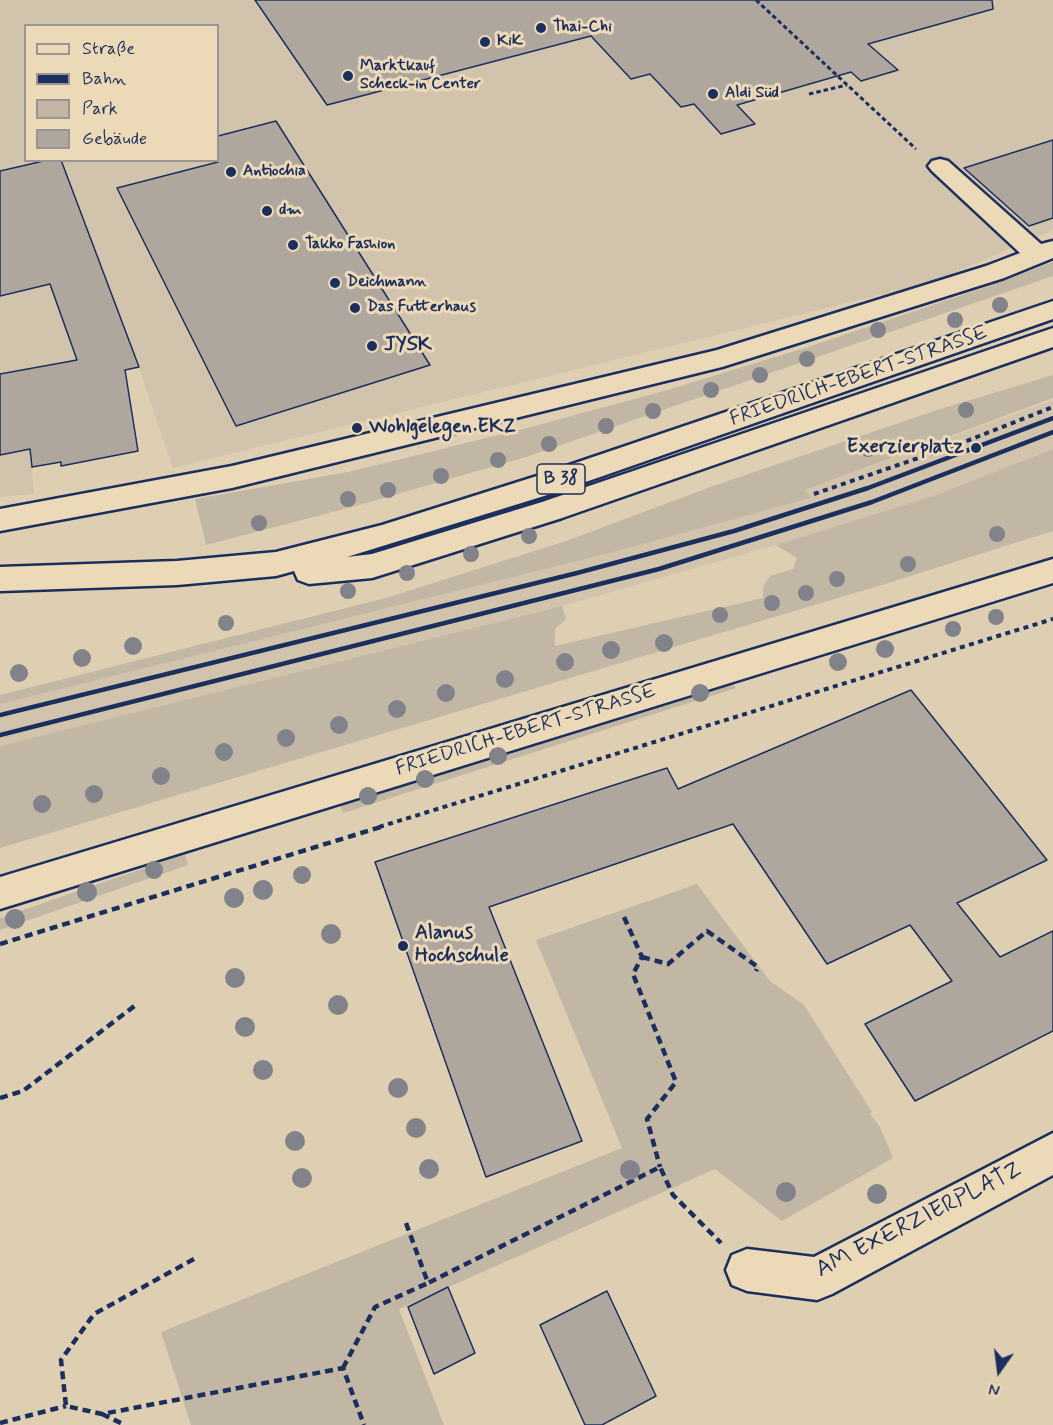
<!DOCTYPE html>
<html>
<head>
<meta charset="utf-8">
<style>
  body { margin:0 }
  #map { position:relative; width:1053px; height:1425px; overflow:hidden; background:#dfcfb2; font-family:Mynerve,sans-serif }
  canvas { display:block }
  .legend { position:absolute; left:24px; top:24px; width:195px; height:138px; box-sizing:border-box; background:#ecd9b7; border:2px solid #989593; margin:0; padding:8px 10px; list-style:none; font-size:18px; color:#1b2f5e }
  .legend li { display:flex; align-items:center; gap:12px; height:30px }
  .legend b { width:30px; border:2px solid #989593 }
  .north { position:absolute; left:969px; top:1341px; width:60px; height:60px; -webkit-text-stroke:4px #ecd9b7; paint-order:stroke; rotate:194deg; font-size:16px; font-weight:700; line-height:24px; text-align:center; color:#1b2f5e }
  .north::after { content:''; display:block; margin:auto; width:21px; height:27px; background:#1b2f5e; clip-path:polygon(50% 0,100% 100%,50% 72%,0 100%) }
</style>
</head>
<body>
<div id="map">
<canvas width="1053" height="1425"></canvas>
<ul class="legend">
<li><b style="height:8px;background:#ecd9b7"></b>Straße</li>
<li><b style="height:8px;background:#1b2f5e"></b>Bahn</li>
<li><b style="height:16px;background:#c2b7a5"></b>Park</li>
<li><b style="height:16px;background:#afa79d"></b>Gebäude</li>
</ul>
<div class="north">N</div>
</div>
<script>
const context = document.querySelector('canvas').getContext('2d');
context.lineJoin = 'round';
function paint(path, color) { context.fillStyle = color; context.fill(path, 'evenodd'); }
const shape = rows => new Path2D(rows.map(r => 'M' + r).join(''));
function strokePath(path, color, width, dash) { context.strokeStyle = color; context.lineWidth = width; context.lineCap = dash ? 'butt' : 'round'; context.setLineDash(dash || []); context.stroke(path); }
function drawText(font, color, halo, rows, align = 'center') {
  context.font = font + ' Mynerve,sans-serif'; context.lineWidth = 6; context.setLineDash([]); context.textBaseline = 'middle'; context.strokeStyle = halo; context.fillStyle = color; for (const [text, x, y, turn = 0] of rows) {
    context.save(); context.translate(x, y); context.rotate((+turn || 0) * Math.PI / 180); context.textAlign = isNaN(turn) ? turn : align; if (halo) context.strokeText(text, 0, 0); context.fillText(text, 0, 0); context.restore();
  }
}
paint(shape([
  [0,0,1053,0,1053,230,933,282,173,468,139,368,25,389,34,494,0,497],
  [26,26,218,26,218,160,26,160],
  [1053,400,1053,449,936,495,776,545,562,606,0,746,0,704,610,553,811,498,805,490]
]), '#d1c3ac');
paint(shape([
  [1053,262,1053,276,526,457,363,504,206,545,195,499,348,472,527,428,664,391,808,347,992,285],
  [1053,375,1053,398,805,490,811,498,610,553,0,704,0,695,386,598,566,541,713,486,937,410],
  [1053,449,1053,531,885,584,0,848,0,746,562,606,566,619,555,629,555,646,763,598,763,587,770,576,793,569,797,558,776,545,936,495],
  [729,676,736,688,343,813,338,799],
  [185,854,188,865,0,930,0,918],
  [697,884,770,981,804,1005,872,1112,870,1114,880,1127,893,1158,782,1221,715,1169,399,1309,444,1425,191,1425,161,1332,622,1148,536,940]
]), '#c2b7a5');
const building = shape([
  [255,0,992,0,993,9,868,44,898,70,861,81,851,72,737,105,755,124,721,134,694,104,681,107,650,74,631,79,591,36,327,105,255,0],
  [276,121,430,365,236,426,117,188,218,162,218,136,276,121],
  [1053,140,1053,218,1029,226,964,168,1053,140],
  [48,160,61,160,139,367,125,370,138,451,61,466,61,462,32,467,30,449,0,455,0,374,77,360,50,284,0,296,0,171,48,160],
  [911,690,1047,860,957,903,1000,957,1053,931,1053,1031,915,1101,865,1024,952,981,910,925,827,964,733,824,489,907,582,1141,486,1177,375,862,667,768,678,789,911,690],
  [448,1287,475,1353,434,1374,408,1307,448,1287],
  [607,1291,656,1396,602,1425,585,1425,540,1325,607,1291]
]);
paint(building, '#afa79d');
strokePath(building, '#1b2f5e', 1.5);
const minor = shape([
  [940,159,948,161,1041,244,1053,241,1053,258,1004,278,722,367,232,488,0,531,0,509,232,466,717,350,986,266,1020,253,932,171,928,166,932,161,940,159],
  [1053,559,1053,583,0,909,0,877,1053,559],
  [1053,1133,1053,1175,832,1294,817,1300,747,1291,732,1285,726,1270,732,1255,747,1249,814,1257,1053,1133]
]);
const major = shape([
  [1053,301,1053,319,557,492,347,557,372,554,542,502,1053,328,1053,347,562,518,372,578,309,584,298,580,294,571,276,576,177,585,0,591,0,567,177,561,276,552,382,525,537,476,1053,301]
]);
strokePath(minor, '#1b2f5e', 5);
strokePath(major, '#1b2f5e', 5);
strokePath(shape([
  [756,0,916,149],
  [809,94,847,85]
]), '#1b2f5e', 3, [4.5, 3]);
strokePath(shape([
  [814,494,959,444,1053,407],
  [379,827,1053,619]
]), '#1b2f5e', 4, [5, 4.5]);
strokePath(shape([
  [624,917,642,957,633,974,676,1082,647,1119,660,1167],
  [0,944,384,826],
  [642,957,668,964,707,931,758,967,756,971],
  [0,1098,23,1091,137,1004],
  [406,1223,428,1283,660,1167,673,1195,721,1243],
  [194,1259,94,1314,61,1360,66,1406,102,1414,343,1368,364,1425],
  [343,1368,375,1307,428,1283],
  [102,1414,125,1425],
  [0,1423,66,1406]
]), '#1b2f5e', 4.5, [8, 5]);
paint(minor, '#ecd9b7');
paint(major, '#ecd9b7');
strokePath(shape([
  [0,715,577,573,734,531,868,488,1053,418],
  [0,735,659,569,872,502,1053,432]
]), '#1b2f5e', 4.5);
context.fillStyle = '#81828a';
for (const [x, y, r] of [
  [1000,305,8],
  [955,320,8],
  [878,330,8],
  [807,359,8],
  [760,375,8],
  [711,390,8],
  [966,410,8],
  [653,411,8],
  [606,426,8],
  [549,444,8],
  [868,449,8],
  [498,460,8],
  [441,476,8],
  [388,490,8],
  [348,499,8],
  [259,523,8],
  [997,534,8],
  [529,536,8],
  [471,554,8],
  [908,564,8],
  [407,573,8],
  [837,579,8],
  [348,591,8],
  [806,593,8],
  [772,603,8],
  [720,615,8],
  [996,617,8],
  [226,623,8],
  [953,629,8],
  [664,643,9],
  [133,646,9],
  [885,649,9],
  [611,650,9],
  [82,658,9],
  [565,662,9],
  [838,662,9],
  [19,673,9],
  [505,679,9],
  [446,693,9],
  [700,693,9],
  [397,709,9],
  [339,725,9],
  [286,738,9],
  [224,752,9],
  [498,756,9],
  [161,776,9],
  [425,779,9],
  [94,794,9],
  [368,796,9],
  [42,804,9],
  [154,870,9],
  [302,875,9],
  [263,890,10],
  [87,892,10],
  [234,898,10],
  [15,919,10],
  [331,934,10],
  [235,978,10],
  [338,1005,10],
  [245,1027,10],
  [263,1070,10],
  [398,1088,10],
  [416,1128,10],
  [295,1141,10],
  [429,1169,10],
  [630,1170,10],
  [302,1178,10],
  [786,1192,10],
  [877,1194,10]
]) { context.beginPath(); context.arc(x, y, r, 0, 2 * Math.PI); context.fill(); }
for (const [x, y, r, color] of [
  [541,28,6,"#1b2f5e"],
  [485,42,6,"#1b2f5e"],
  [348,76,6,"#1b2f5e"],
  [713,94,6,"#1b2f5e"],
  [231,172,6,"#1b2f5e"],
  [267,211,6,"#1b2f5e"],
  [293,245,6,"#1b2f5e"],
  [335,283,6,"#1b2f5e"],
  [355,308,6,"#1b2f5e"],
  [372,346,6,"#1b2f5e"],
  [357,428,6,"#1b2f5e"],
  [976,448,6,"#1b2f5e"],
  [403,946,6,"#1b2f5e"]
]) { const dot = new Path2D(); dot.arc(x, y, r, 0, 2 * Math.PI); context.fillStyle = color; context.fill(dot); strokePath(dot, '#ecd9b7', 2); }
drawText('bold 16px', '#1b2f5e', '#ecd9b7', [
  ["Thai-Chi",553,28],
  ["KiK",497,42],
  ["Marktkauf",360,67],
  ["Scheck-in Center",360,85],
  ["Aldi Süd",725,94],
  ["Antiochia",243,172],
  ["dm",279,211],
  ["Takko Fashion",305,245],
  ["Deichmann",347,283],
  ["Das Futterhaus",367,308]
], 'left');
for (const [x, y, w] of [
  [561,479,48]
]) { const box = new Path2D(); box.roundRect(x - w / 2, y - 15, w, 30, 4.5); context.fillStyle = '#ecd9b7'; context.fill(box); strokePath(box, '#1b2f5e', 1.5); }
drawText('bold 18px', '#1b2f5e', null, [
  ["B 38",561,479]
]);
drawText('bold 20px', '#1b2f5e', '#ecd9b7', [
  ["JYSK",384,346],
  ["Wohlgelegen EKZ",369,428],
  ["Exerzierplatz",964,448,"right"],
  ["Alanus",415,934],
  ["Hochschule",415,957]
], 'left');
drawText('20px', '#1b2f5e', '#ecd9b7', [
  ["FRIEDRICH-EBERT-STRASSE",859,377,-19],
  ["FRIEDRICH-EBERT-STRASSE",526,731,-17]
]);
drawText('24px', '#1b2f5e', '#ecd9b7', [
  ["AM EXERZIERPLATZ",919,1221,-27]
]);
</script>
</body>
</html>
